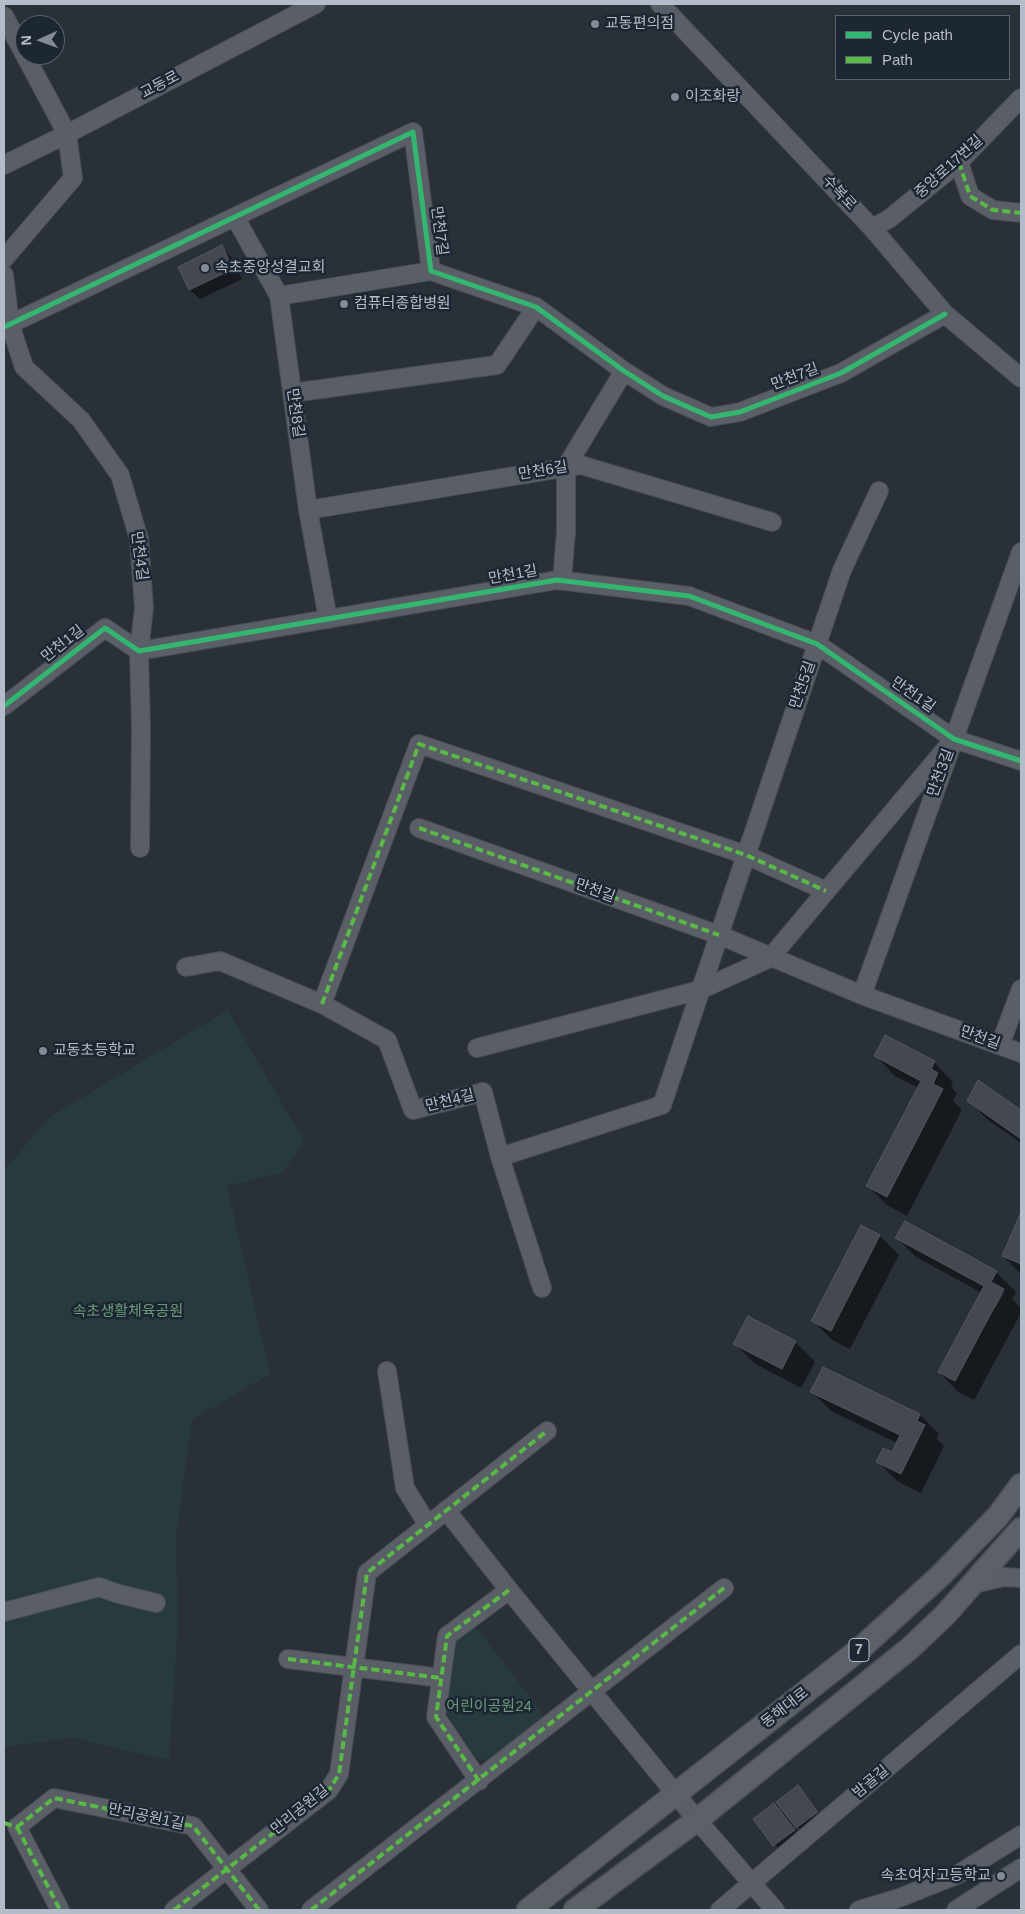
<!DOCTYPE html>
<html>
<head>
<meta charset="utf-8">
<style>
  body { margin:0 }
  #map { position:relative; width:1025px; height:1914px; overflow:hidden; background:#2a3038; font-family:Arial,sans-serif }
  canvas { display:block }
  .frame { position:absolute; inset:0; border:5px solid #b4bcc9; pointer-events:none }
  .legend { position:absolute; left:835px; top:15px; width:175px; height:65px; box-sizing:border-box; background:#1d2633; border:1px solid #59626f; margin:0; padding:6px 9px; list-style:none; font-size:15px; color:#b4bcc9 }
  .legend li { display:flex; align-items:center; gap:10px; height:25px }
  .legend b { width:25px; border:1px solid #59626f }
  .north { position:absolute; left:15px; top:15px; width:50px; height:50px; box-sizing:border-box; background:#1d2633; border:1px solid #59626f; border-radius:50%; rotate:268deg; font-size:14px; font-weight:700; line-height:20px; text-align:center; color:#b4bcc9 }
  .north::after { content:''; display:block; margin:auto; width:18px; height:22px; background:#848b96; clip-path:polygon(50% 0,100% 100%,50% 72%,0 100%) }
</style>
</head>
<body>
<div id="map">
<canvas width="1025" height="1914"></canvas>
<div class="frame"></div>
<ul class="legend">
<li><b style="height:6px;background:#33b770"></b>Cycle path</li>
<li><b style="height:6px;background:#58b947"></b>Path</li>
</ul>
<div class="north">N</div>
</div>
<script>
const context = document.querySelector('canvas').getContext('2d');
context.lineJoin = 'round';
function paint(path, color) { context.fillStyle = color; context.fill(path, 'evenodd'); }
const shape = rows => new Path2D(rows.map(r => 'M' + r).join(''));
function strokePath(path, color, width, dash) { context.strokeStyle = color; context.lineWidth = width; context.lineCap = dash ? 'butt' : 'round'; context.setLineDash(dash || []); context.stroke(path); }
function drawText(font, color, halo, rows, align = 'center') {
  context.font = font + ' Arial,"Noto Sans KR",sans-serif'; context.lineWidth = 5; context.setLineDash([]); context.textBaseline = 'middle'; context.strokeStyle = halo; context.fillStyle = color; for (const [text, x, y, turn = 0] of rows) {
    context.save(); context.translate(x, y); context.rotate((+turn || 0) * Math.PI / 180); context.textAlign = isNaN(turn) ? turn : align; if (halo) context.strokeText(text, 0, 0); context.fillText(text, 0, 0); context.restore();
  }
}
paint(shape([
  [228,1010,304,1141,283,1172,227,1186,270,1374,192,1420,176,1538,178,1625,169,1760,72,1738,4,1747,4,1170,50,1117],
  [473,1622,544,1716,487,1760,477,1759,444,1709,454,1638]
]), '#273a3e');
paint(shape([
  [222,247,231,257,242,279,200,299,190,290,179,268],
  [876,1056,934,1062,953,1082,951,1087,957,1093,953,1101,962,1110,907,1216,887,1205,868,1186,919,1088,895,1076],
  [978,1082,1021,1111,1021,1143,988,1120,968,1100],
  [1021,1215,1021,1274,1003,1256],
  [880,1236,899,1255,850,1349,832,1340,813,1321],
  [897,1238,996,1272,1016,1292,1012,1299,1021,1308,1021,1313,974,1400,958,1392,939,1372,982,1293,916,1257],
  [1002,1291,1004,1293,996,1307,994,1306],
  [795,1342,815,1362,801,1388,754,1363,735,1344],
  [823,1368,920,1415,939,1434,937,1439,944,1446,921,1493,897,1481,878,1462,892,1454,897,1443,831,1411,812,1392],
  [798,1787,807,1796,827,1822,807,1837,778,1802],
  [774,1805,784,1814,804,1840,784,1855,755,1820]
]), '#0007');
const building = shape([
  [222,245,233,269,189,290,178,267,222,245],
  [885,1035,935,1061,931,1069,938,1073,933,1084,943,1089,887,1197,866,1186,921,1081,874,1056,885,1035],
  [978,1080,1021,1110,1021,1139,967,1101,978,1080],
  [1021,1212,1021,1264,1002,1256,1021,1212],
  [905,1221,997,1271,991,1282,1004,1289,955,1381,938,1372,984,1286,895,1238,905,1221],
  [861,1225,880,1235,831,1331,811,1321,861,1225],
  [748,1316,796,1341,782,1369,733,1344,748,1316],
  [823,1367,920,1414,917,1421,925,1425,901,1474,876,1462,883,1448,892,1452,900,1435,810,1392,823,1367],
  [798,1785,818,1812,796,1828,776,1802,798,1785],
  [774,1803,795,1830,773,1846,753,1819,774,1803]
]);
paint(building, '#444950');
strokePath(building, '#52575f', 1);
const minor = shape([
  [660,4,872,228,945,314,1021,378],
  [4,16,67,134,73,178,4,259],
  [959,162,970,196,993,210,1021,213],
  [4,165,67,134,316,4],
  [235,217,279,296,308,510,328,619],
  [872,228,889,219,959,162,1021,98],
  [4,275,10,324,24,367,81,420,120,475,139,539,144,608,139,651,141,727,140,848],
  [279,296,431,271],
  [4,327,413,132,431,271,536,307,624,371,663,396,711,417,740,412,841,373,945,314],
  [292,393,497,365,536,307],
  [308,510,581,465,772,522],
  [562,580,566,532,566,467,624,371],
  [4,706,105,628,139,651,557,580,689,596,817,644,954,739,1021,761],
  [419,828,719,935,862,995,1021,1053],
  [186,967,220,961,322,1004,387,1040,413,1110,483,1092,500,1157,542,1288],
  [862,995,1021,552],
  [322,1004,419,744,746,855,826,891],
  [1000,1045,1021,989],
  [477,1048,700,990,770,958,954,739],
  [500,1157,662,1105,842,570,879,491],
  [387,1371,405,1488,428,1525],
  [446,1510,509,1590,697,1820,775,1910],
  [974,1584,1003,1577,1021,1578],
  [4,1612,99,1587,119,1594,156,1603],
  [288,1659,441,1678],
  [479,1781,436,1717,447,1636,509,1590],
  [17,1827,54,1798,193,1826,259,1910],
  [17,1827,60,1910],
  [174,1910,329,1790,339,1774,367,1573,547,1431],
  [311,1910,724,1588],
  [720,1910,1021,1654],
  [859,1910,899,1898,957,1875,1021,1835],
  [956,1910,1021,1868]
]);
const major = shape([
  [528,1910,860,1649,941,1575,998,1516,1021,1485],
  [575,1910,697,1820,909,1649,945,1615,1021,1529]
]);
strokePath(minor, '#484c53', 20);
strokePath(major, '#484c55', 25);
strokePath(minor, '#5a5e66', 18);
strokePath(major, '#5c6168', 22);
strokePath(shape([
  [959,162,970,196,993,210,1021,213],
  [419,828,719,935],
  [322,1004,419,744,746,855,826,891],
  [288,1659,441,1678],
  [479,1781,436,1717,447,1636,509,1590],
  [4,1823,17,1827],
  [17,1827,54,1798,193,1826,259,1910],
  [17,1827,60,1910],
  [174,1910,329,1790,339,1774,367,1573,547,1431],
  [311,1910,724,1588]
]), '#58b947', 4, [8, 4]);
strokePath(shape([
  [4,327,413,132,431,271,536,307,624,371,663,396,711,417,740,412,841,373,945,314],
  [4,706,105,628,139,651,557,580,689,596,817,644,954,739,1021,761]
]), '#33b770', 5);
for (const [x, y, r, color] of [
  [595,24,5,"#848b96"],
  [675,97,5,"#848b96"],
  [205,268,5,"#848b96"],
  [344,304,5,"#848b96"],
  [43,1051,5,"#848b96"],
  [1001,1876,5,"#848b96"]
]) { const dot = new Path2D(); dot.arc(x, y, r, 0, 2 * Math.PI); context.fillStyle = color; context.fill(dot); strokePath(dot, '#1d2633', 2); }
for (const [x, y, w] of [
  [859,1650,20]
]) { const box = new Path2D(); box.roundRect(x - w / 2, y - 11.5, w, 23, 4); context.fillStyle = '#1d2633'; context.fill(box); strokePath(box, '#b4bcc9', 1); }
drawText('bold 14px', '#b4bcc9', null, [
  ["7",859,1650]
]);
drawText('15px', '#b4bcc9', '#1d2633', [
  ["교동편의점",605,24],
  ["이조화랑",685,97],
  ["속초중앙성결교회",215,268],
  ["컴퓨터종합병원",354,304],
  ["교동초등학교",53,1051],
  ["속초여자고등학교",991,1876,"right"]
], 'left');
drawText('15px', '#b4bcc9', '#1d2633', [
  ["교동로",160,85,-28],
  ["중앙로17번길",949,167,-42],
  ["수복로",839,193,47],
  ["만천7길",439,231,83],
  ["만천7길",795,377,-21],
  ["만천8길",295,413,82],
  ["만천6길",543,471,-9],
  ["만천4길",139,556,83],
  ["만천1길",513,575,-10],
  ["만천1길",63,644,-38],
  ["만천5길",803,685,-71],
  ["만천1길",913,695,35],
  ["만천3길",941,773,-70],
  ["만천길",595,891,20],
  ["만천길",980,1038,20],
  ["만천4길",450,1101,-14],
  ["동해대로",785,1708,-38],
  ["밤골길",871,1782,-40],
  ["만리공원길",300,1810,-39],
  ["만리공원1길",146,1817,12]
]);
drawText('15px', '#6b9a76', '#1d2633', [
  ["속초생활체육공원",128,1312],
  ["어린이공원24",489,1707]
]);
</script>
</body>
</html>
